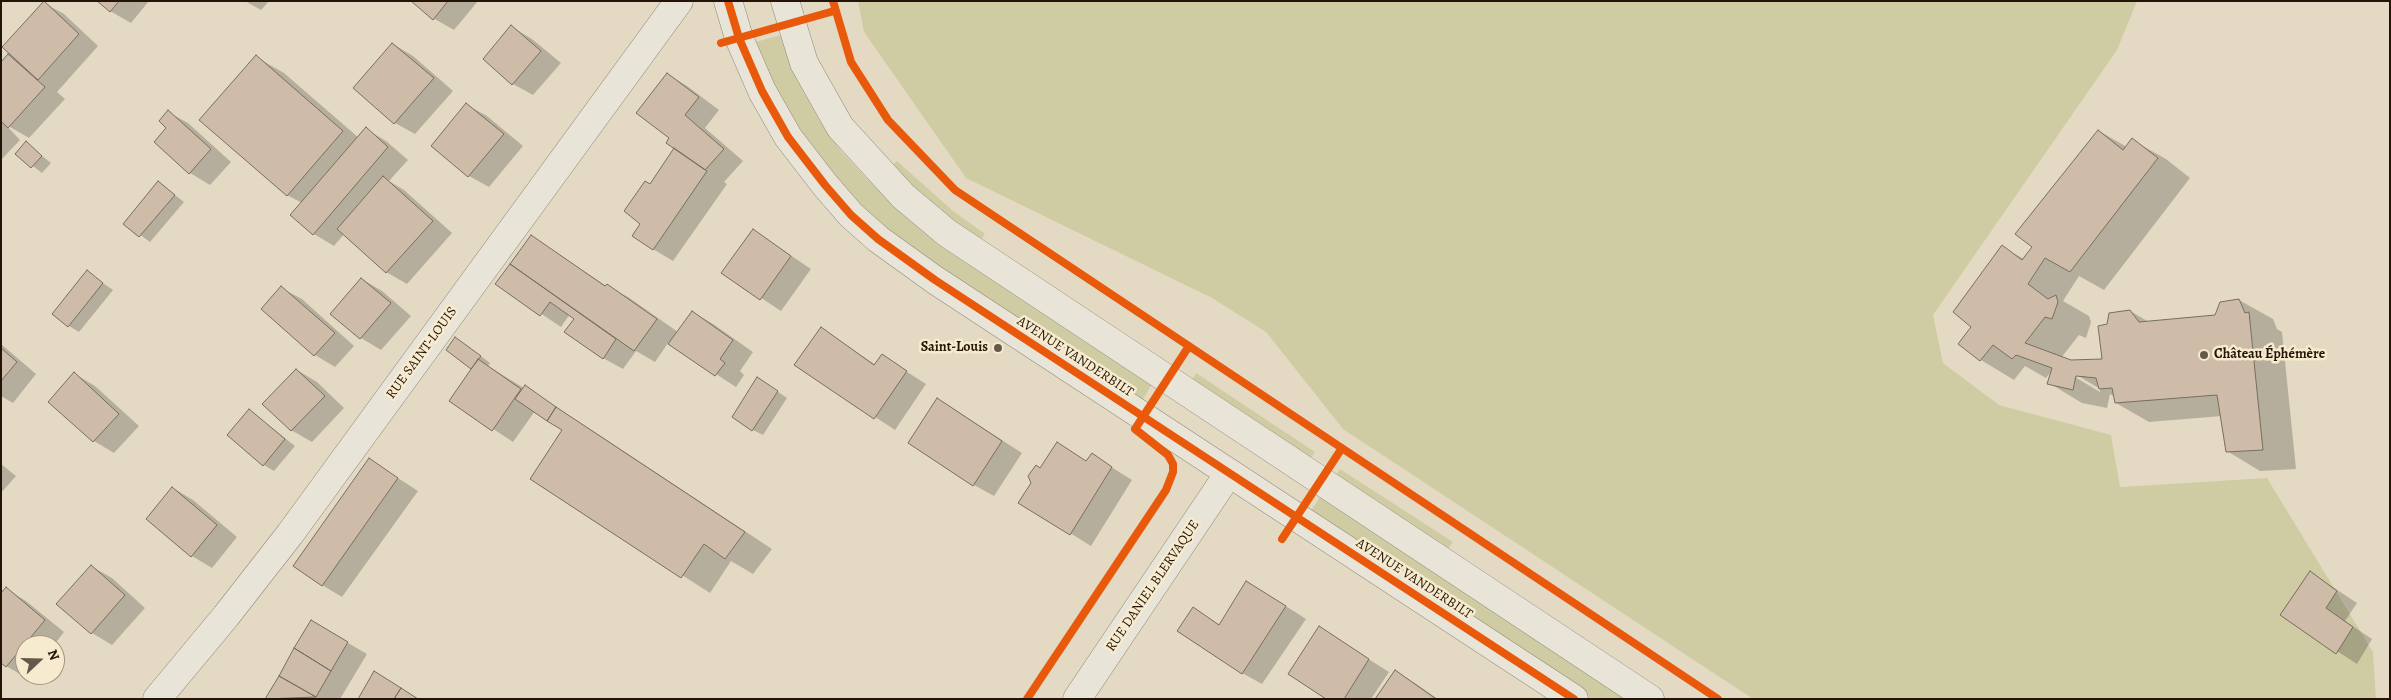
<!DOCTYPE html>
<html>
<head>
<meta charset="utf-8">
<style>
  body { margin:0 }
  #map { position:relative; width:2391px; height:700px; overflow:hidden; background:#e4dac3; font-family:Alegreya,serif }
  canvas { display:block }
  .frame { position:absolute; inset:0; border:2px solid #241408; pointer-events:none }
  .north { position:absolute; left:15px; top:635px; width:50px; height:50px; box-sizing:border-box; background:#f7ebcf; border:1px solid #a3957f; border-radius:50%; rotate:69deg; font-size:14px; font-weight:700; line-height:20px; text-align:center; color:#241408 }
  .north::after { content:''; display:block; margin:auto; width:18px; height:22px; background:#675949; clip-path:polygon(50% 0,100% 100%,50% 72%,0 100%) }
</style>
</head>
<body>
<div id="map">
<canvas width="2391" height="700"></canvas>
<div class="frame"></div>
<div class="north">N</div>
</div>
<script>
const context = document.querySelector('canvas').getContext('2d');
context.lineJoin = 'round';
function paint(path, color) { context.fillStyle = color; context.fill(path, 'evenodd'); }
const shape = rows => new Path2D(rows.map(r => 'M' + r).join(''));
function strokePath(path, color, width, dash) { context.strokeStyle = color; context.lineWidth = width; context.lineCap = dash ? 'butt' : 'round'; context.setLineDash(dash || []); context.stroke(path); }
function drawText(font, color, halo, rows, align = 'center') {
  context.font = font + ' Alegreya,serif'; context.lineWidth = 5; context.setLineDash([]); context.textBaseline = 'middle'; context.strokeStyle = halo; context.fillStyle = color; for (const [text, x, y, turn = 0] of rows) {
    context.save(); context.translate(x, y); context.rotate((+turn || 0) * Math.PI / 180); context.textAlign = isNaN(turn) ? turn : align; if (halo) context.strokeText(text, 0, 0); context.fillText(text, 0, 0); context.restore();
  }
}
paint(shape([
  [858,1,2137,1,2117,50,1933,315,1943,363,1999,405,2111,435,2120,487,2267,478,2373,652,2376,699,1753,699,1343,429,1266,332,1212,298,966,178,864,32],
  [780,35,796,78,818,118,841,151,868,180,899,209,1153,382,1142,401,924,259,867,214,825,169,779,99,756,42],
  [897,161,953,211,985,234,978,244,889,169],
  [1196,373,1315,452,1309,461,1191,382],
  [1340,469,1453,542,1446,552,1334,478],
  [1322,494,1632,699,1592,699,1310,512]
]), '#cfcca4');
paint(shape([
  [99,1,149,1,131,23,110,11],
  [245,1,269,1,261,10],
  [413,1,478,1,454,30,433,18],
  [44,3,64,14,98,46,57,92,65,99,29,138,5,124,20,140,1,160,1,64],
  [512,27,532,39,561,63,533,95,513,84],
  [393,44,413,56,453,91,415,134,395,123,355,88],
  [256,57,284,73,359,138,366,129,386,141,408,160,389,181,404,190,452,233,407,284,386,272,344,234,334,246,314,234,302,203,287,195],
  [667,74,687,86,719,110,705,128,743,161,724,182,727,184,673,261,653,249,642,223,651,185,676,148,671,138],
  [467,105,487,116,523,146,489,187,469,176],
  [168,112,188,123,231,162,210,185,190,173,167,128],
  [2099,131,2127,147,2132,140,2166,159,2190,178,2104,290,2079,276,2063,301,2089,316,2091,322,2086,338,2079,335,2061,358,2070,361,2103,360,2108,326,2130,311,2149,322,2216,317,2239,300,2273,319,2277,329,2282,332,2296,469,2260,471,2227,451,2222,416,2149,422,2116,403,2115,397,2110,394,2107,408,2082,403,2049,383,2053,369,2046,378,2025,366,2014,380,1981,360,1960,344,1972,327,2002,247,2024,259,2034,247],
  [2072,372,2100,389,2100,392,2070,374],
  [26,143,51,163,42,173,16,153],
  [159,183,184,202,150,242,124,223],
  [753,230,811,269,781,311,723,273],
  [531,236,606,286,628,297,678,332,693,312,713,324,753,352,740,371,744,375,736,387,668,343,655,362,636,351,623,369,603,358,576,319,570,314,561,327,497,284],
  [87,272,113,290,79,332,69,326],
  [362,279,382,291,411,316,381,350,361,338,332,314],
  [281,288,302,299,354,346,335,367,315,355,263,309],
  [821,329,876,365,882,356,926,384,895,430,796,365],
  [1,344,36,374,13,403,1,396],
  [466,345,490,363,488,366,584,425,772,549,753,574,731,561,710,593,532,479,564,430,535,411,513,442,451,401,473,368],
  [297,370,317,382,344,408,312,442,291,430],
  [75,374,95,386,139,426,114,453,94,441,50,402],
  [768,385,787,398,763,435,753,430],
  [938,399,1022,453,994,496,974,485],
  [249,410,295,446,274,471,264,465],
  [1092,455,1132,480,1091,546,1020,502,1041,469,1087,462],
  [370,460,418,491,342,597,322,585],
  [1,464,16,476,1,493],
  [173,488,193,500,237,537,212,568,192,556],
  [91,566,112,578,145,608,112,645,92,633],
  [2310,572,2357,603,2345,621,2372,639,2357,664,2282,615],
  [6,589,26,601,64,632,54,645,25,645,25,675,29,675,27,678,6,666],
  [1267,594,1306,619,1262,684,1242,673,1193,609,1220,625],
  [312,622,367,654,340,699,266,699],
  [1319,628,1389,672,1371,699,1328,699],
  [1395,671,1415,683,1438,699,1376,699]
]), '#0003');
const building = shape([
  [44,1,79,34,38,80,2,47,44,1],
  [97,1,119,1,110,12,97,1],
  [411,1,448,1,433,20,411,1],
  [511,25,541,51,512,85,483,59,511,25],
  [392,43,434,78,394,124,353,88,392,43],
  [8,54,45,87,8,128,1,121,1,62,8,54],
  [256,55,343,131,287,196,199,120,256,55],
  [667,73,699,97,685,115,724,149,705,170,666,143,669,138,636,113,667,73],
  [466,103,504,134,468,177,431,146,466,103],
  [168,110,211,149,189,174,154,142,166,128,159,121,168,110],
  [366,127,388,147,313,235,290,215,366,127],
  [2098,130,2123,150,2132,138,2158,158,2070,272,2045,258,2028,284,2048,299,2056,295,2058,302,2052,319,2045,317,2025,343,2071,360,2102,359,2098,326,2107,324,2109,313,2130,310,2139,322,2215,315,2220,302,2239,299,2245,313,2249,312,2263,450,2226,452,2217,395,2115,403,2112,388,2099,389,2096,378,2076,376,2073,390,2047,384,2052,368,2016,355,2012,359,1993,345,1980,361,1958,344,1971,327,1953,312,2002,245,2022,260,2032,247,2015,234,2098,130],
  [26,141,42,156,31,168,15,154,26,141],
  [674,148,707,171,653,250,632,236,640,224,624,211,645,181,650,184,674,148],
  [383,176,433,221,386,273,337,229,383,176],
  [158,181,175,195,139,237,123,224,158,181],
  [753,229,791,256,760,300,721,273,753,229],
  [531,235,605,286,607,284,657,319,634,351,510,264,531,235],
  [510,264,616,339,603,359,564,332,574,319,550,302,540,316,495,284,510,264],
  [87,270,103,283,68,327,52,314,87,270],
  [361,278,391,303,360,339,330,314,361,278],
  [281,286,335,333,314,356,261,309,281,286],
  [692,311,733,340,720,359,725,363,715,376,668,344,692,311],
  [821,327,874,365,882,354,907,371,874,419,794,365,821,327],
  [455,337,481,356,471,369,446,350,455,337],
  [1,348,17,362,1,381,1,348],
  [478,359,521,389,492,431,449,401,478,359],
  [296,369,325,396,291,431,262,404,296,369],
  [74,372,119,414,93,442,48,402,74,372],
  [757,377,778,391,752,431,732,417,757,377],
  [525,385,556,407,547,421,515,399,525,385],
  [937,398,1002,441,973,486,908,443,937,398],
  [556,407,745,532,725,559,704,544,681,578,530,479,562,430,547,421,556,407],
  [249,409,285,439,263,466,227,435,249,409],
  [1057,442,1086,461,1092,453,1112,467,1070,535,1018,503,1031,483,1028,476,1036,465,1040,468,1057,442],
  [369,458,398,478,322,586,293,566,369,458],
  [172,487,217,525,191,557,146,519,172,487],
  [91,565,125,595,91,634,56,604,91,565],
  [2310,571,2337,591,2326,608,2353,627,2336,654,2280,615,2310,571],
  [1246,581,1286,606,1242,674,1177,631,1193,607,1219,625,1246,581],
  [6,587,45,620,6,667,1,663,1,593,6,587],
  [311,620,348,642,331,671,294,648,311,620],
  [1319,626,1369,659,1344,699,1326,699,1288,674,1319,626],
  [294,648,331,671,316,697,279,676,294,648],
  [1395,670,1436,699,1375,699,1395,670],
  [374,671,401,688,394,699,358,699,374,671],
  [279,676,316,697,265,699,279,676],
  [401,688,418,699,394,699,401,688]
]);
paint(building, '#cebca9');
strokePath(building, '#756e61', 1);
const minor = shape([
  [728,1,739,38,762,91,788,137,825,185,851,215,878,239,935,280,1574,699],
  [785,1,804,63,840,127,903,196,947,233,1650,699],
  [157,699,226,616,290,534,679,1],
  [1077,699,1229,473]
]);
strokePath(minor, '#90897a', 29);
strokePath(minor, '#e9e4d8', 28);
strokePath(shape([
  [728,1,739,38,762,91,788,137,825,185,851,215,878,239,935,280,1574,699],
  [833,1,851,62,888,120,955,190,1718,699],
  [721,43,834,11],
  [1282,539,1342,448],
  [1027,699,1166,490,1173,472,1173,464,1168,455,1135,429,1189,346]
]), '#e8590c', 8);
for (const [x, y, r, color] of [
  [998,348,5,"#675949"],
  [2204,355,5,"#675949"]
]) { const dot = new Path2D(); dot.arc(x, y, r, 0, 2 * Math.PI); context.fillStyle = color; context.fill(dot); strokePath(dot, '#f7ebcf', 2); }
drawText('bold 14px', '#241408', '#f7ebcf', [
  ["Saint-Louis",988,348],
  ["Château Éphémère",2214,355,"left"]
], 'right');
drawText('14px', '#241408', '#f7ebcf', [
  ["RUE SAINT-LOUIS",422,353,-54],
  ["AVENUE VANDERBILT",1075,357,33],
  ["AVENUE VANDERBILT",1414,579,33],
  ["RUE DANIEL BLERVAQUE",1153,586,-56]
]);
</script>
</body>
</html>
